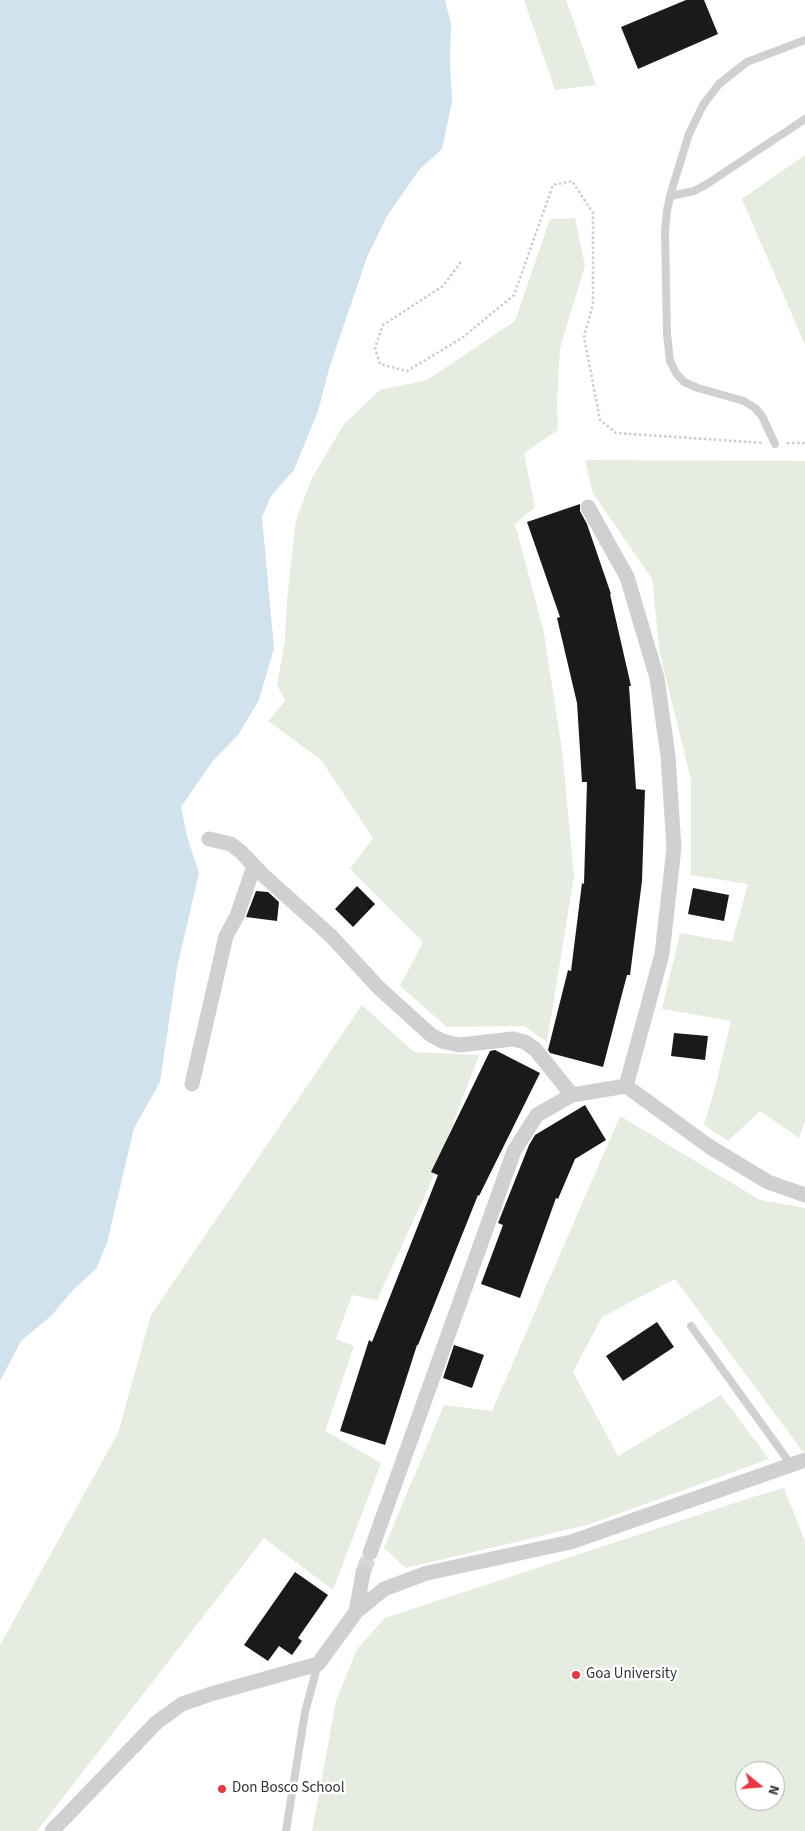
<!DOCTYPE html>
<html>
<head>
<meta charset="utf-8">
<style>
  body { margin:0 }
  #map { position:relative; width:805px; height:1831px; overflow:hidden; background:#fff; font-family:"Source Sans 3",sans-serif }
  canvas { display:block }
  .north { position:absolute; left:735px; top:1761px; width:50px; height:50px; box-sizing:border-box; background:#fff; border:1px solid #adadad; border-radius:50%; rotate:107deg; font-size:14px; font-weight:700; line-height:20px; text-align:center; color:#333 }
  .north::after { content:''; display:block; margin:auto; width:18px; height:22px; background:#e63946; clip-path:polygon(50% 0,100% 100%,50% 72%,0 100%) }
</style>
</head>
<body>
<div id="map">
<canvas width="805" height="1831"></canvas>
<div class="north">N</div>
</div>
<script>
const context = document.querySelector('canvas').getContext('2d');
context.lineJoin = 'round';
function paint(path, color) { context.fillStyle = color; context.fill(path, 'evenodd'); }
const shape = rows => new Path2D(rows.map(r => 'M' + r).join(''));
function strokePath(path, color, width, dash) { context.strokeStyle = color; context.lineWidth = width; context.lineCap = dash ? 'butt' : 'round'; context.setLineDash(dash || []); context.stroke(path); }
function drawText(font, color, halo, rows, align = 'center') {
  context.font = font + ' "Source Sans 3",sans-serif'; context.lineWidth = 5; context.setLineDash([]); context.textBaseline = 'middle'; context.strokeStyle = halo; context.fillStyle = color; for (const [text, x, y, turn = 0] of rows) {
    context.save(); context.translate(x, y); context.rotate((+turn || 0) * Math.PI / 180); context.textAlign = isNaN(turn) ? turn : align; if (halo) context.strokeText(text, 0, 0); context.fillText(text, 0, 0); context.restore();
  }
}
paint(shape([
  [524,0,566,0,596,85,555,90],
  [805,155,805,345,742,199],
  [575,218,585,266,560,348,557,402,558,430,524,453,535,507,515,524,543,628,562,749,574,876,547,1042,524,1026,447,1027,400,986,423,942,350,869,373,838,321,760,268,721,285,701,277,685,285,640,287,600,296,520,312,478,344,424,380,390,427,380,515,321,550,219],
  [585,460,805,461,805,1121,799,1138,760,1111,728,1141,704,1125,715,1088,731,1021,662,1009,680,933,732,942,748,884,691,875,691,780,660,654,652,579,593,493],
  [362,1005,414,1052,479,1055,430,1184,377,1300,352,1295,336,1339,354,1346,325,1431,381,1463,333,1590,264,1538,37,1831,0,1831,0,1645,118,1433,151,1315],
  [620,1116,760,1200,805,1208,805,1452,803,1452,675,1279,602,1317,573,1372,618,1456,721,1395,769,1459,587,1525,406,1568,384,1548,444,1405,492,1411],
  [784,1488,805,1541,805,1831,312,1831,336,1701,357,1649,385,1618,753,1497],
  [745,1771,775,1771,775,1801,745,1801]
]), '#e6ecdf');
paint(shape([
  [0,0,445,0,451,24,450,60,452,102,442,149,419,170,387,216,367,257,329,369,318,411,294,470,271,496,262,517,274,648,259,700,238,735,212,762,181,807,187,836,199,873,177,968,160,1082,134,1128,107,1243,96,1269,73,1290,51,1316,21,1341,0,1381]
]), '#cfe2ee');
paint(shape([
  [686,0,704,0,718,34,638,69,621,27],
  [580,504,580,511,587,524,611,594,610,594,631,686,629,686,636,789,645,790,642,881,630,975,627,975,603,1067,550,1053,548,1050,568,970,571,971,582,883,584,884,587,782,582,782,577,703,557,618,560,617,527,522],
  [357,886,375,904,353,927,335,909],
  [693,888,729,895,724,921,688,914],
  [256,891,268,892,279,902,277,921,246,917],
  [674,1033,708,1036,705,1060,671,1056],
  [495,1050,540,1073,479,1196,478,1195,418,1345,417,1345,385,1445,340,1431,369,1340,372,1342,438,1175,431,1172,490,1051],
  [585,1105,606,1140,575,1159,558,1199,556,1198,520,1298,481,1284,503,1225,498,1223,529,1145,535,1135],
  [657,1322,674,1347,623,1381,606,1356],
  [454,1345,484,1355,472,1388,443,1378],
  [295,1572,328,1595,298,1638,302,1641,292,1655,279,1646,268,1661,244,1645]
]), '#1a1a1a');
strokePath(shape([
  [363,1573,370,1553]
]), '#d6d6d6', 15, [15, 8]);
strokePath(shape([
  [461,262,443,286,383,325,375,348,380,364,407,371,462,338,514,295,553,185,572,181,593,213,593,304,584,337,600,420,616,433,764,443],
  [787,443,805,443]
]), '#cdcdcd', 2.5, [2.5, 2.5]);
strokePath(shape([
  [670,196,694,191,707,184,805,119],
  [775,444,762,416,755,408,744,401,698,388,684,382,676,373,670,361,667,334,665,232,667,210,672,189,689,134,703,105,719,84,747,62,805,40],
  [691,1326,792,1466],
  [286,1831,305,1712,318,1664]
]), '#d0d0d0', 8);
strokePath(shape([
  [209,839,231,844,241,852,263,875,331,936,379,988,431,1035,442,1041,459,1045,513,1039,525,1042,535,1049,572,1095],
  [192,1084,226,936,237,916,254,866],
  [626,1086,710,1147,768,1182,805,1195],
  [370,1553,514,1151,537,1115,572,1095,626,1086,662,954,674,848,668,756,657,678,627,577,588,507],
  [356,1612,363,1573],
  [52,1831,157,1722,182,1704,211,1694,318,1664,356,1612,384,1589,427,1573,571,1542,805,1460]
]), '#d0d0d0', 15);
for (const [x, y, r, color] of [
  [576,1675,5,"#e63946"],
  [222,1789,5,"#e63946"]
]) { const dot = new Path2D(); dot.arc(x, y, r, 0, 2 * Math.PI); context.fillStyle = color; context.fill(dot); strokePath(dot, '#fff', 2); }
drawText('15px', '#333', '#fff', [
  ["Goa University",586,1675],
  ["Don Bosco School",232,1789]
], 'left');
</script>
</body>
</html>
